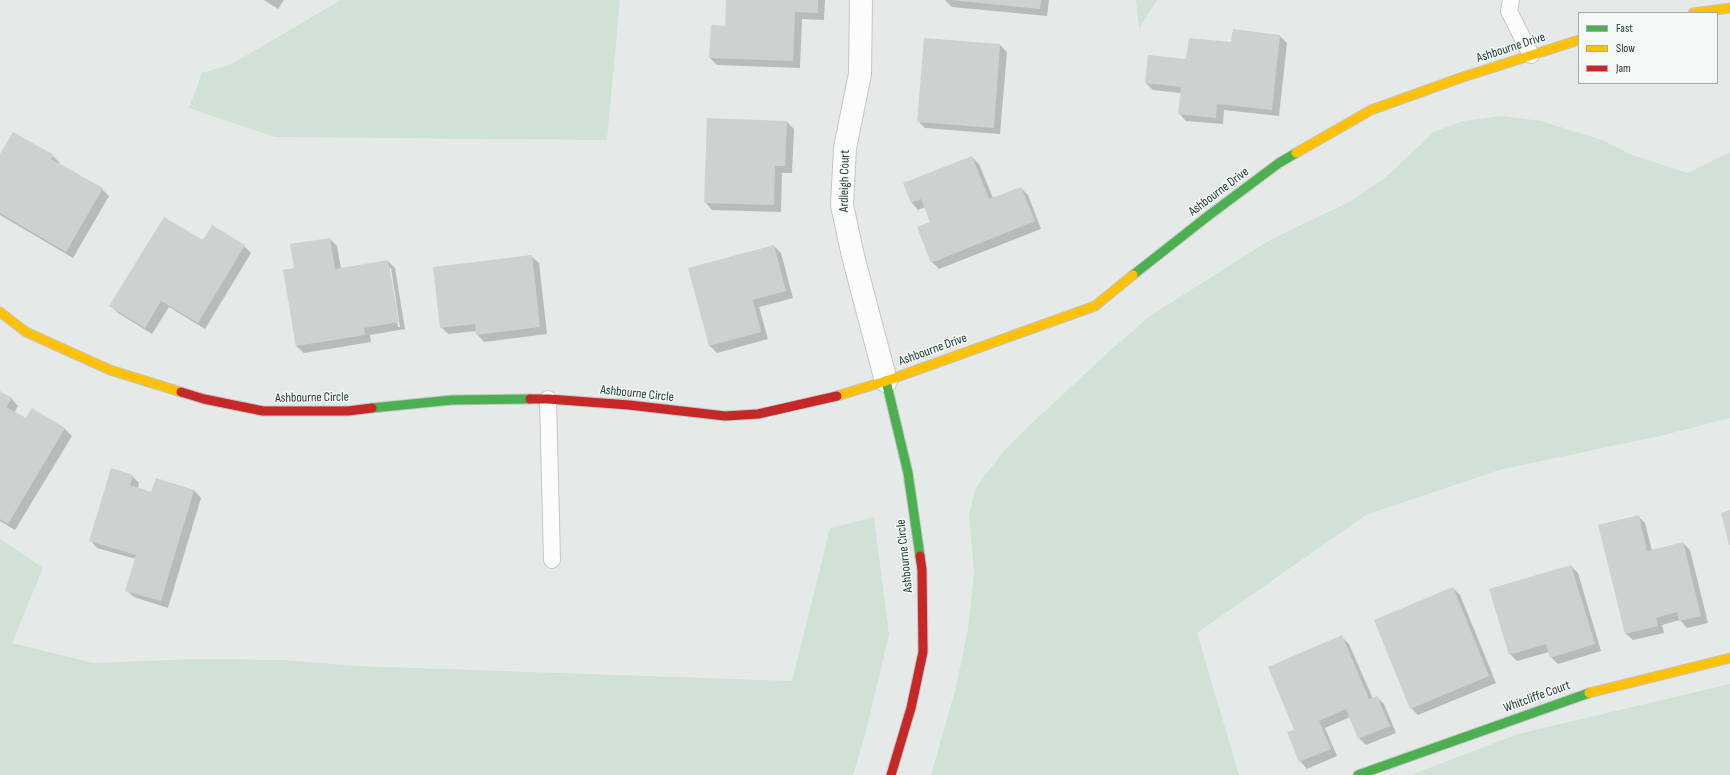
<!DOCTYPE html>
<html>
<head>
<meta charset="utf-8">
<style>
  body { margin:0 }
  #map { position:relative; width:1730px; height:775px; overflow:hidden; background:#e5eae8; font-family:"Sofia Sans Condensed",sans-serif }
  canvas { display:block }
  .legend { position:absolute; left:1578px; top:12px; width:140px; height:72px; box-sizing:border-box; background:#f4f9f6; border:1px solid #a1ada9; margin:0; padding:5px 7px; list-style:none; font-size:12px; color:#243c35 }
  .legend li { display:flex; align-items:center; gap:8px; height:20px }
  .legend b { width:20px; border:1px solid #a1ada9 }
</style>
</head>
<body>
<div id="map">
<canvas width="1730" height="775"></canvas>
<ul class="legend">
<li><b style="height:5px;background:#4caf50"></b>Fast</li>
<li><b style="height:5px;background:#ffc107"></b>Slow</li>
<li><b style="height:5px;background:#c62828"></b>Jam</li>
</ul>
</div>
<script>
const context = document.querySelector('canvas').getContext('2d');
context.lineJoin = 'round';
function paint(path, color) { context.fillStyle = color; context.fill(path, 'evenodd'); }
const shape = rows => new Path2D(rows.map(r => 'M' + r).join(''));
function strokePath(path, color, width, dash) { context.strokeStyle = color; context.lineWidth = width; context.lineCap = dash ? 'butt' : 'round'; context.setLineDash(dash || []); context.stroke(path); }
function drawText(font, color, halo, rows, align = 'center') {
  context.font = font + ' "Sofia Sans Condensed",sans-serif'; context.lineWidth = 3; context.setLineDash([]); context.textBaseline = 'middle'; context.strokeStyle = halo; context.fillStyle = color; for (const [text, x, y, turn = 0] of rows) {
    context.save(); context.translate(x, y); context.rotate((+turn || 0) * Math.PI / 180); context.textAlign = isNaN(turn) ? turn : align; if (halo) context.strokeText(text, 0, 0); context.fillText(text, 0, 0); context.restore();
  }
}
paint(shape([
  [341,0,620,0,607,140,275,137,189,108,202,73,232,64],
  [1136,0,1157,0,1139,29],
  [1502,116,1541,121,1602,140,1632,155,1688,173,1730,152,1730,418,1664,435,1499,470,1366,515,1197,633,1239,775,931,775,956,687,968,629,974,572,969,516,976,487,1004,451,1030,425,1113,348,1150,316,1270,240,1351,201,1386,177,1434,132,1463,121],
  [874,517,889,635,865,735,853,775,0,775,0,539,43,568,12,643,94,663,196,659,282,660,357,666,792,681,830,528],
  [1730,684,1730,775,1411,775,1518,734]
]), '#cfe2d5');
paint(shape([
  [264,0,284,0,278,9],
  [727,0,825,0,824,20,802,19,800,68,717,65,710,58,726,27],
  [945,0,1049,0,1047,16,952,7],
  [1233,31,1280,36,1287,43,1279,116,1224,110,1223,124,1186,121,1179,113,1181,93,1153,90,1146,83,1148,56,1187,60,1232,43],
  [925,39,1000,45,1007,52,1000,134,925,128,918,121],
  [787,122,794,129,792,173,782,173,781,212,712,210,705,202],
  [0,156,53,156,60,163,59,164,102,189,109,196,73,258,0,215],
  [972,157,979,164,993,198,1021,188,1028,195,1041,229,939,269,932,262,932,222,925,207,918,210,911,202],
  [330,239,337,246,341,269,388,261,395,268,405,329,370,335,371,342,304,353,296,346,284,271,295,268],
  [389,268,391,268,400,327,398,327],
  [203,242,244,246,251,253,205,329,169,307,152,334,118,313,111,306],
  [774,246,781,253,793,298,759,307,768,339,717,353,710,346],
  [531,256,539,263,547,334,484,342,477,334,477,331,448,334,441,327],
  [0,392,11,398,18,406,14,413,26,420,32,409,65,429,72,436,15,530,0,521],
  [132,476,139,483,138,489,152,493,194,490,201,498,168,608,134,597,126,590,136,559,97,548,90,540],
  [1638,516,1645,523,1652,551,1683,543,1690,550,1708,623,1687,628,1680,620,1662,625,1664,633,1633,640,1625,633],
  [1571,566,1578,573,1601,651,1558,664,1551,657,1549,652,1517,661,1510,654],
  [1453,588,1460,595,1496,683,1418,715,1411,708],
  [1342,637,1349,644,1373,699,1377,697,1384,704,1396,733,1366,745,1359,738,1350,717,1325,728,1337,756,1307,769,1300,761,1295,730]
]), '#0003');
paint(shape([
  [726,0,818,0,818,13,795,12,793,61,709,58,711,25,725,26],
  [950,0,1041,0,1040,9],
  [1233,29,1280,35,1272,110,1217,104,1216,118,1178,114,1181,87,1145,83,1148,55,1186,59,1189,38,1231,42],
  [924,38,1000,44,994,128,917,122],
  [707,118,787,121,785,166,775,166,774,205,704,203],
  [13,132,54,155,51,159,103,188,66,252,0,213,0,154],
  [972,156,989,199,1021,187,1035,221,931,263,917,227,930,222,921,199,911,203,903,183],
  [164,217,203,240,212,225,245,245,198,323,161,301,145,328,109,306],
  [330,238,335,269,388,260,399,322,364,328,365,335,296,346,283,270,294,268,290,244],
  [774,245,786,291,753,300,761,332,709,346,688,268],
  [532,255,540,327,476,335,475,324,440,328,433,267],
  [0,391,12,398,6,407,26,418,32,408,65,428,8,524,0,519],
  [111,468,133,475,130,485,151,492,156,478,194,490,161,601,125,591,136,555,89,541],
  [1730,510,1730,545,1729,545,1721,513],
  [1639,515,1647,551,1683,542,1701,616,1679,621,1677,612,1656,618,1658,626,1625,634,1598,525],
  [1571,565,1595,644,1550,658,1546,644,1509,655,1489,589],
  [1453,587,1489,676,1410,709,1374,620],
  [1342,635,1369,699,1377,696,1390,726,1358,739,1346,709,1319,721,1331,749,1299,762,1287,732,1294,730,1268,667]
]), '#cdd1cf');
const lane = shape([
  [1511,0,1509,11,1531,55],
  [548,399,552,560]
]);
const street = shape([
  [861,0,860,74,845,148,842,205,853,256,886,381]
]);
const fast = shape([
  [1133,275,1208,216,1279,163,1296,153],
  [886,381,908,473,920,556],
  [372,408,452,400,530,399],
  [1358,775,1589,693]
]);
const slow = shape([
  [1693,13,1730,8],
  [1296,153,1371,110,1460,78,1579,40],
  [0,312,26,332,110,370,181,392],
  [837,396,886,381,1095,306,1133,275],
  [1589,693,1730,658]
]);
const jam = shape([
  [181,392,204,399,263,411,348,411,372,408],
  [530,399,548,399,629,405,725,416,758,414,837,396],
  [891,775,911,708,923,652,922,570,920,556]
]);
strokePath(lane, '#c2c7c5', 18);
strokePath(street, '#c2c7c5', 24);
strokePath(fast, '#c1c7c5', 11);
strokePath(slow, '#c1c7c5', 11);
strokePath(jam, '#c1c7c5', 11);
strokePath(lane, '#fbfcfc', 16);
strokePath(street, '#fbfcfc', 22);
strokePath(fast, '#4caf50', 9);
strokePath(slow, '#ffc107', 9);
strokePath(jam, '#c62828', 9);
drawText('13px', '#243c35', '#f4f9f6', [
  ["Ashbourne Drive",1511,48,-18],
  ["Ardleigh Court",845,181,-89],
  ["Ashbourne Drive",1219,192,-37],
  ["Ashbourne Drive",933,350,-20],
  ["Ashbourne Circle",637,394,6],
  ["Ashbourne Circle",312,398,-1],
  ["Ashbourne Circle",905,556,-96],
  ["Whitcliffe Court",1537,697,-20]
]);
</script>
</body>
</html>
